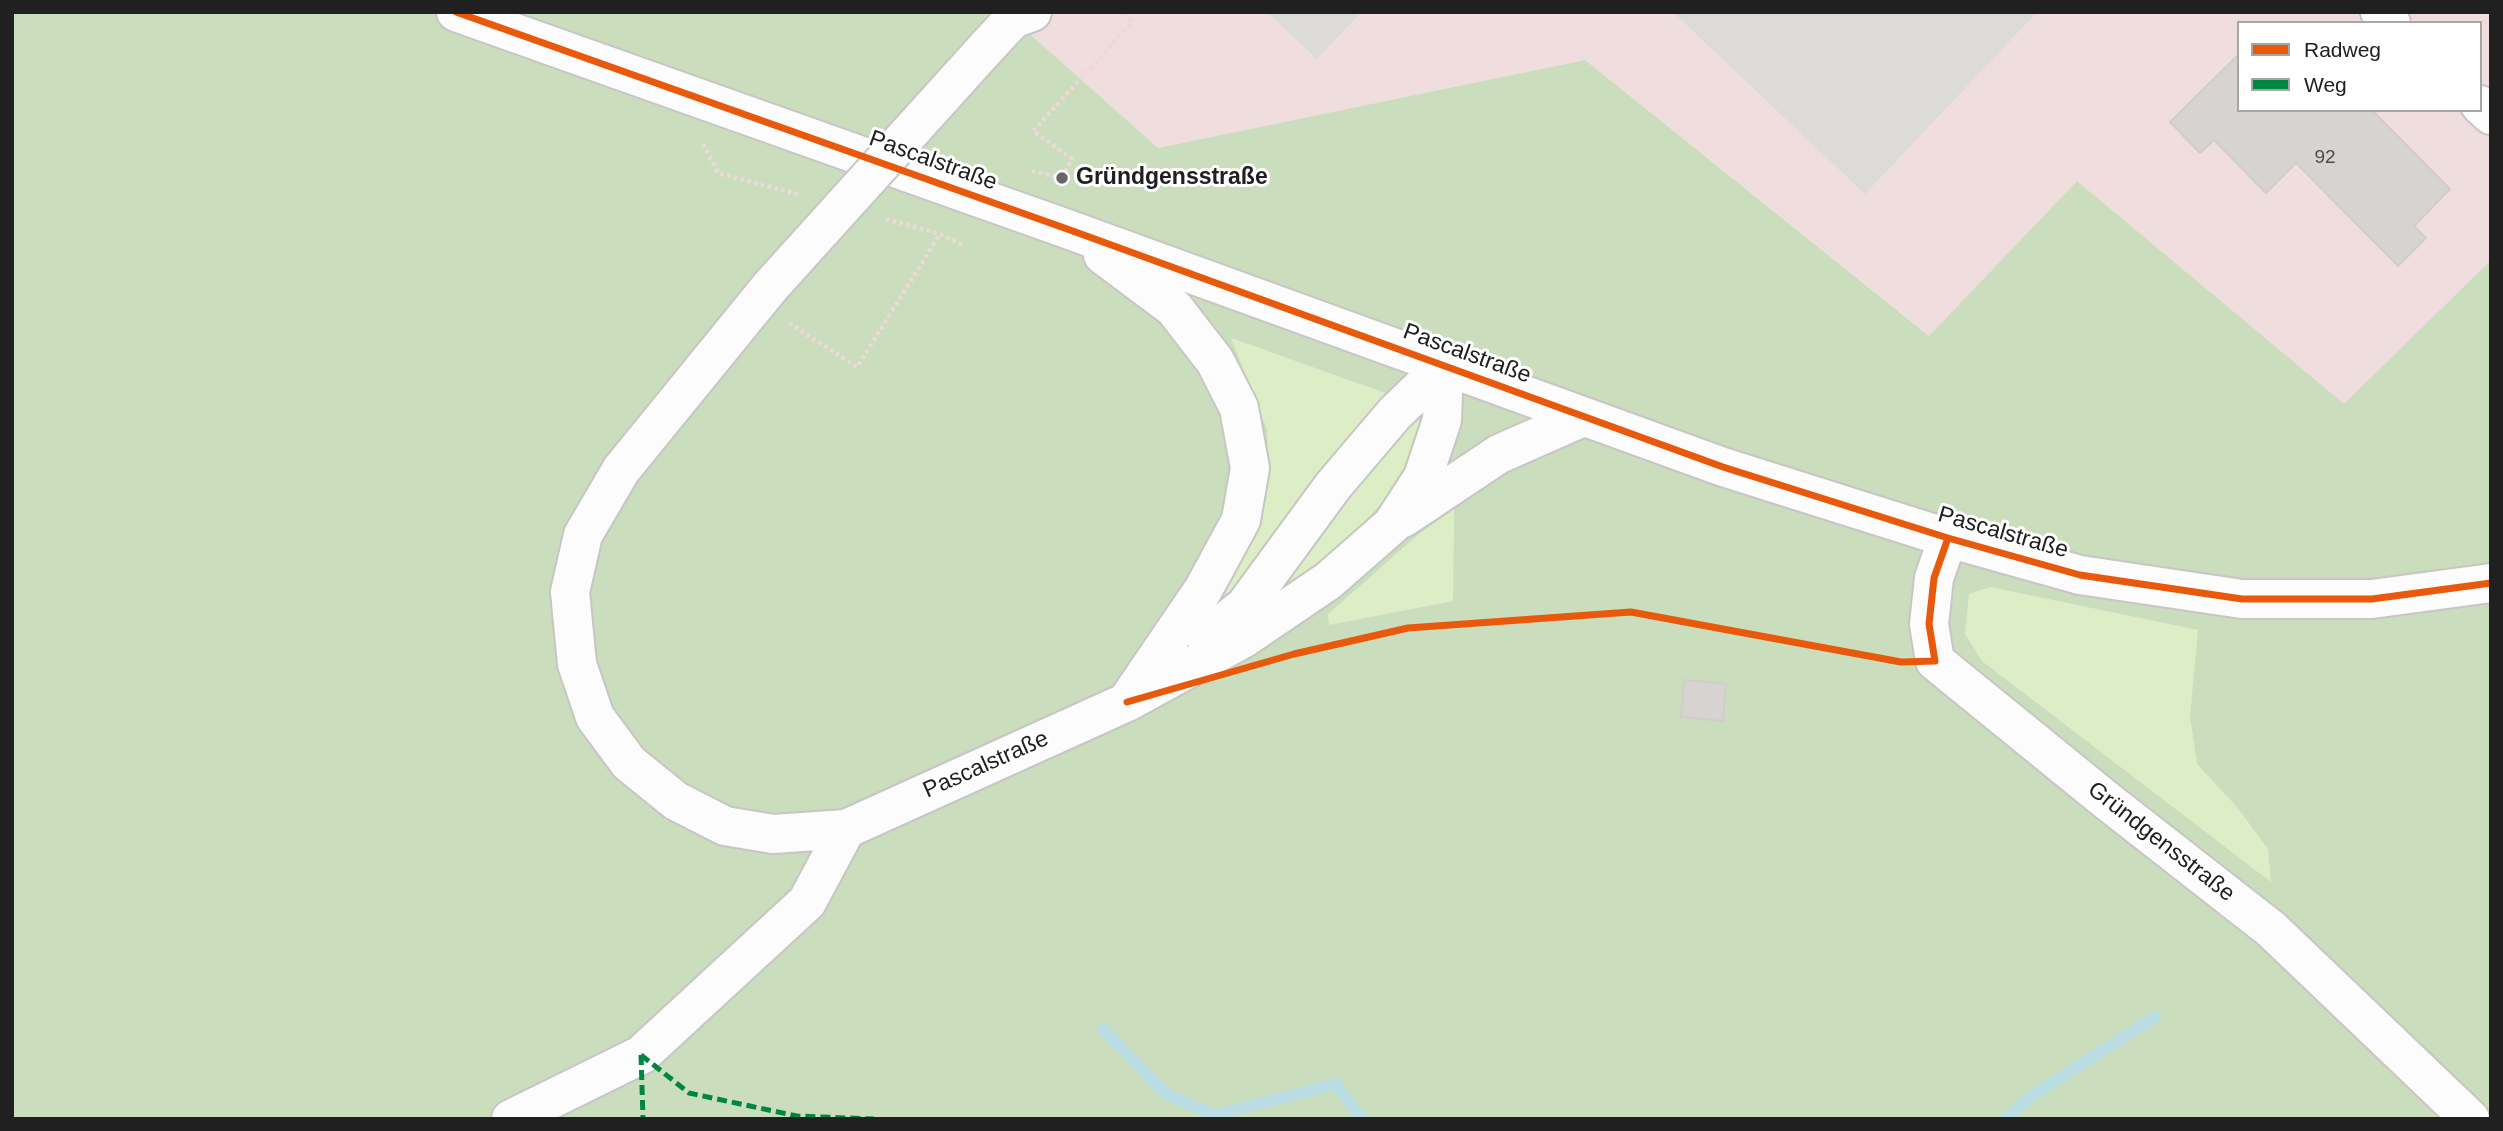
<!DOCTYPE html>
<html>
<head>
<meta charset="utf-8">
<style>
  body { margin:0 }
  #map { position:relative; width:2503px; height:1131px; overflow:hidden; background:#eeebe8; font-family:Helvetica,sans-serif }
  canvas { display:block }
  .frame { position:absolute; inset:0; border:14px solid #202020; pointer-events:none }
  .legend { position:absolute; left:2237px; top:21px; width:245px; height:91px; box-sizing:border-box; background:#fff; border:2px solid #a6a6a6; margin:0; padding:9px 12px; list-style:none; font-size:21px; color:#202020 }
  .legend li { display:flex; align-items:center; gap:14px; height:35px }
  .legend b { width:35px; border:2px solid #a6a6a6 }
</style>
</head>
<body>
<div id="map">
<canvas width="2503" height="1131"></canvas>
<div class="frame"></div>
<ul class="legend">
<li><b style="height:9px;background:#e8590c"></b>Radweg</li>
<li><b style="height:9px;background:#00873e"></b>Weg</li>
</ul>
</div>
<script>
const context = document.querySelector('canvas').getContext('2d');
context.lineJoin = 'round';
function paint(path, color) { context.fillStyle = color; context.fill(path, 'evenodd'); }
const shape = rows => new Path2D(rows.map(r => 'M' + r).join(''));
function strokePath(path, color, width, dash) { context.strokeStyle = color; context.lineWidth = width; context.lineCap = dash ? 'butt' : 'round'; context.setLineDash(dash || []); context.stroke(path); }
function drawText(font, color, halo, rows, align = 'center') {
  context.font = font + ' Helvetica,sans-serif'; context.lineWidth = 6; context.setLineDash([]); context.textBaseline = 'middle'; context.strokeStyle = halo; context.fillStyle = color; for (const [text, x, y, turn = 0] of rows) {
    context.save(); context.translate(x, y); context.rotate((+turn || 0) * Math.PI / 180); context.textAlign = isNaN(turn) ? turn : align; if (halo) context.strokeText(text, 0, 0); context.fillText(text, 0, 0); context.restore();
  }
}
paint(shape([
  [1005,12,2491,12,2491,260,2344,405,2077,181,1930,336,1585,60,1158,148],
  [2239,23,2480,23,2480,110,2239,110]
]), '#f0dede');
paint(shape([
  [1267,12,1361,12,1317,59],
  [1673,12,2037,12,1865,194]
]), '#dcdbda');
paint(shape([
  [1230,338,1385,393,1240,594,1201,631,1267,429],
  [1413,416,1423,423,1408,476,1331,556,1263,607,1377,450],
  [1454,508,1453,601,1329,625,1328,613,1420,533],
  [1990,587,2199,630,2190,716,2237,807,2268,849,2272,883,1982,661,1965,634,1969,594]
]), '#ddedc5');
paint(shape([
  [12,12,1005,12,1158,148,1585,60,1929,336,2077,181,2344,404,2491,260,2491,1119,12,1119],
  [1231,338,1385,393,1325,474,1203,628,1214,605,1257,532,1269,481,1267,429],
  [1413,416,1423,424,1408,476,1331,556,1265,604,1377,450],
  [1454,509,1453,601,1329,625,1328,614,1420,533],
  [1990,587,2198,630,2190,716,2197,764,2237,807,2268,849,2271,882,1982,661,1965,634,1969,594]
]), '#caddbc');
strokePath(shape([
  [1103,1029,1166,1094,1214,1115,1336,1084,1362,1119],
  [2005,1119,2033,1095,2155,1017]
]), '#badde3', 12);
const building = shape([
  [2239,54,2239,110,2372,110,2450,189,2414,226,2426,238,2398,266,2296,163,2266,193,2214,140,2200,153,2170,122,2239,54],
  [1684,680,1726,684,1723,721,1681,717,1684,680]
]);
paint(building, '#d6d3d1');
strokePath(building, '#d1cdc9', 2);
const minor = shape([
  [456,12,1070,230,1723,467,1948,538,2080,575,2242,599,2372,599,2491,583],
  [2380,12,2391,23],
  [986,48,1013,19,1032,12],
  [2480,105,2491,115],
  [1103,255,1174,308,1215,361,1239,408,1250,468,1241,520,1203,590,1130,697],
  [770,287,621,470,583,535,570,592,577,664,595,717,629,763,676,801,725,826,773,834,846,829,1127,702,1244,638,1328,581,1392,525,1423,477,1442,420,1444,366],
  [1403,518,1499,454,1583,417],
  [1948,538,1934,578,1929,624,1935,661,2106,800,2271,929,2470,1119],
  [1206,637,1245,606,1333,486,1395,413,1444,366],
  [511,1119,641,1055,807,902,846,829]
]);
strokePath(minor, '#c7c6c4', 42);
strokePath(shape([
  [703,144,718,173,800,195],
  [1032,171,1062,178,1064,187],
  [1062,178,1072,159,1033,131,1132,22,1122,12],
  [886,219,940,234,965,246],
  [789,323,857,367,940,234]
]), '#ecdad9', 4.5, [3.5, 3.5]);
strokePath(minor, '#fcfcfc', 38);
const minorBridge = shape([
  [770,287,986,48]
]);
strokePath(minorBridge, '#c7c6c4', 42, []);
strokePath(minorBridge, '#fcfcfc', 38);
strokePath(shape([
  [641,1055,689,1093,797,1116,874,1119],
  [641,1055,643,1119]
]), '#00873e', 5, [10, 5]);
strokePath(shape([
  [456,12,1070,230,1723,467,1948,538,2080,575,2242,599,2372,599,2491,583],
  [1127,702,1294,654,1408,628,1631,612,1901,662,1935,661,1929,624,1934,578,1948,538]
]), '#e8590c', 7);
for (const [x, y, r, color] of [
  [1062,178,7,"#686766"]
]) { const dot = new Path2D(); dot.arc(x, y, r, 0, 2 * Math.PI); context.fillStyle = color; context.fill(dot); strokePath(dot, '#fff', 2.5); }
drawText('19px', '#4e4d4c', null, [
  ["92",2325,158]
]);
drawText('23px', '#202020', '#fff', [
  ["Pascalstraße",933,161,20],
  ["Pascalstraße",1467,354,20],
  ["Pascalstraße",2003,533,16],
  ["Pascalstraße",986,765,-24],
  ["Gründgensstraße",2161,842,38]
]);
drawText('bold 23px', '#202020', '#fff', [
  ["Gründgensstraße",1076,178]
], 'left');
</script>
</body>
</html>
